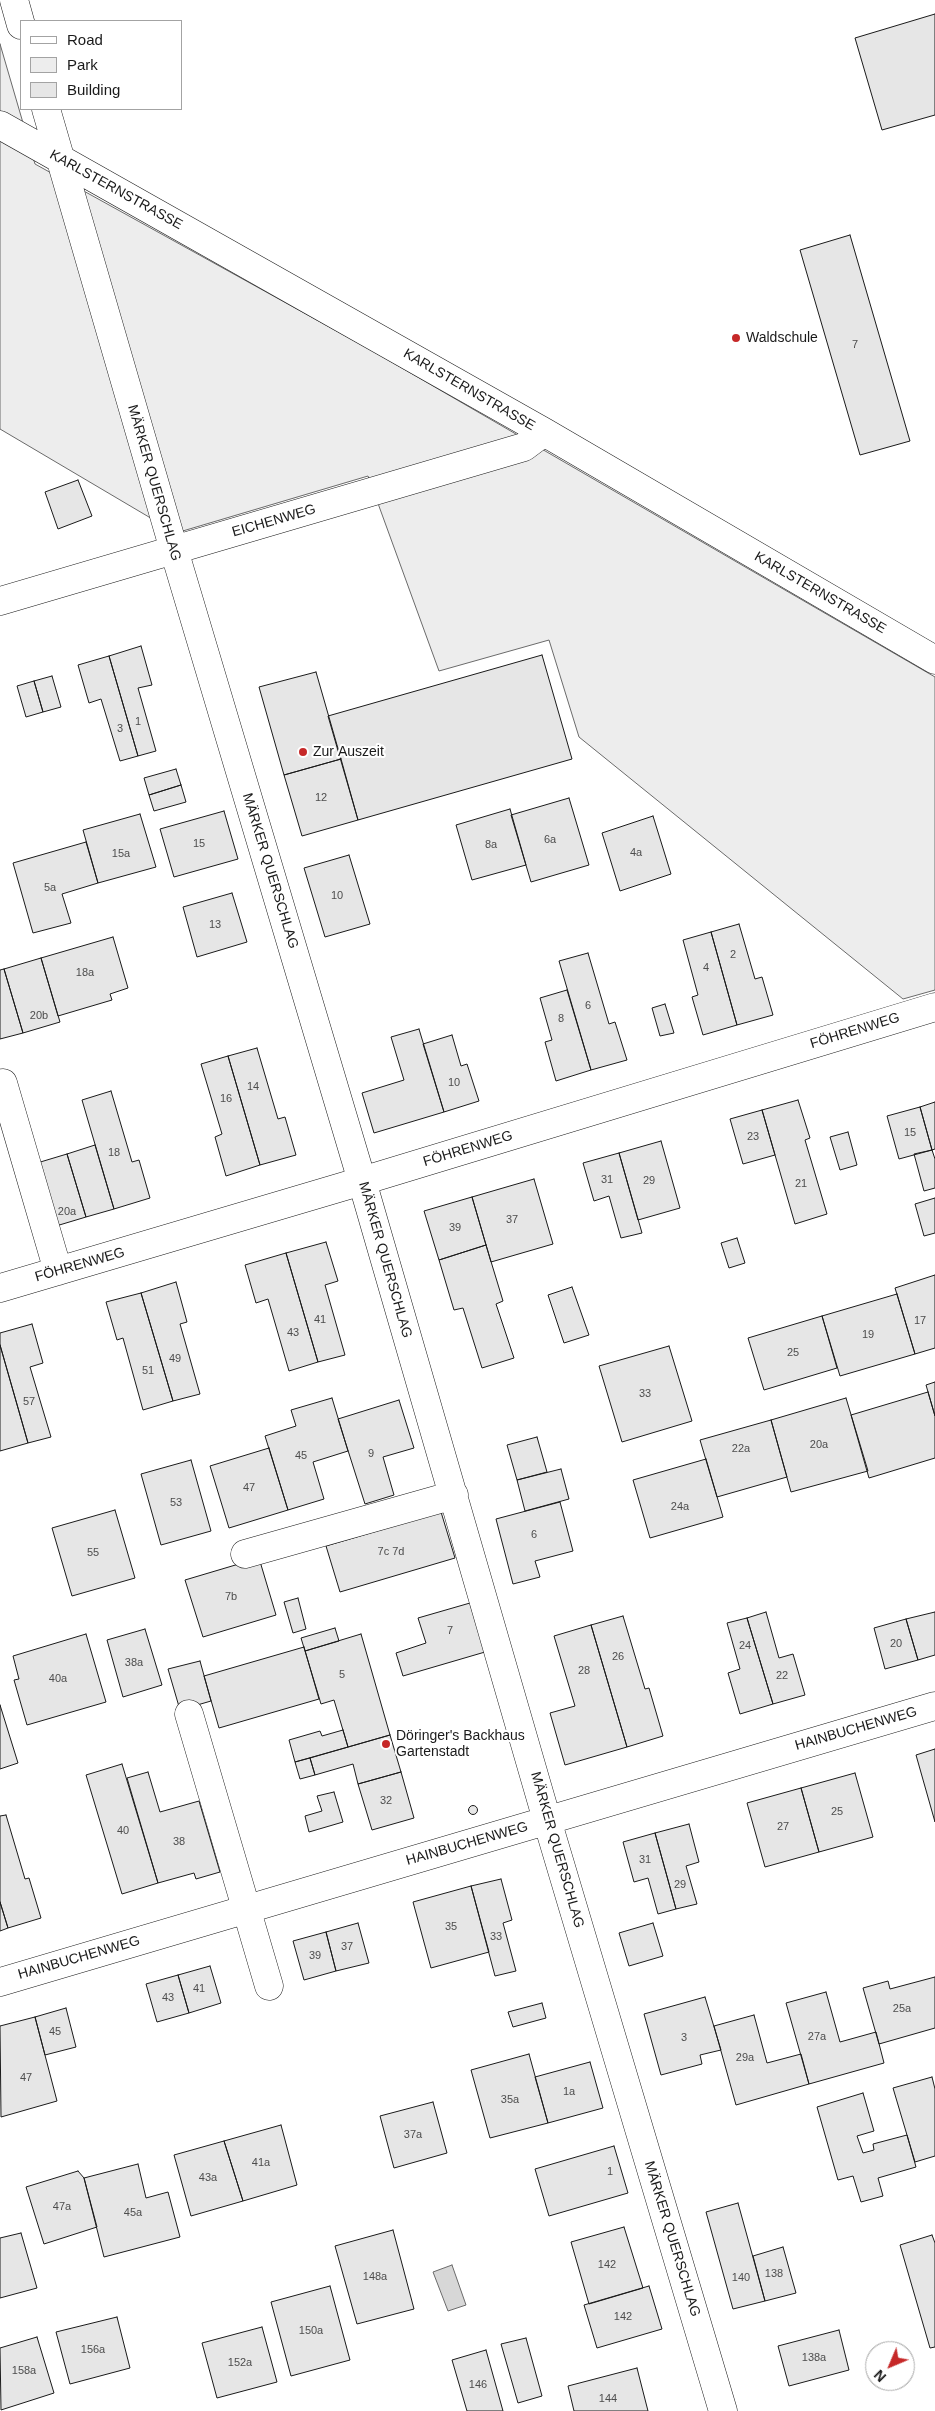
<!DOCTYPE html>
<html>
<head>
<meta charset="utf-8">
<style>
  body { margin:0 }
  #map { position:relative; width:935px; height:2411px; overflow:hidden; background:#fff; font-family:Helvetica,sans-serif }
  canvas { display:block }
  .legend { position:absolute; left:20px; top:20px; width:162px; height:90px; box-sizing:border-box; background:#fff; border:1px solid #a3a3a3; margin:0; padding:6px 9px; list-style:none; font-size:15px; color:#1a1a1a }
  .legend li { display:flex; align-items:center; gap:10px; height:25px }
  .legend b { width:25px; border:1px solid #a3a3a3 }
  .north { position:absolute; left:865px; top:2341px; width:50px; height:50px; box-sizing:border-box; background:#fff; border:1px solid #a3a3a3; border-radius:50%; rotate:225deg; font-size:14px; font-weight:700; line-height:20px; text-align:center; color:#1a1a1a }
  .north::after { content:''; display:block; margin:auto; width:18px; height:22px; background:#c62828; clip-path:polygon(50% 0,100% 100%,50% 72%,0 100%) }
</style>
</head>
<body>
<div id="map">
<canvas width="935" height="2411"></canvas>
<ul class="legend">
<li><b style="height:6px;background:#fff"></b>Road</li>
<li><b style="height:14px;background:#ededed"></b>Park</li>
<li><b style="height:14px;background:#e6e6e6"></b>Building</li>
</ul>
<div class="north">N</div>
</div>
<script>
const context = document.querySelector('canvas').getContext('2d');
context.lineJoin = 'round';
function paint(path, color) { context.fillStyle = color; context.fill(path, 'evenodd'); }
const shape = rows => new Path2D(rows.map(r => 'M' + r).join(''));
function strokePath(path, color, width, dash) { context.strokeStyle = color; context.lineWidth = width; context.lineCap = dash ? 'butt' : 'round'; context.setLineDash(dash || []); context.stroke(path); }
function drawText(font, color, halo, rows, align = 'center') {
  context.font = font + ' Helvetica,sans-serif'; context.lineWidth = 4; context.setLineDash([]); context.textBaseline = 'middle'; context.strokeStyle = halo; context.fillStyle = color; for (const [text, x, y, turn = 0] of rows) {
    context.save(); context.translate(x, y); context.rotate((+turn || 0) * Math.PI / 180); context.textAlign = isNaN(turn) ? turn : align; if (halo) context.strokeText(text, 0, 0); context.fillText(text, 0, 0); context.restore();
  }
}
const green = shape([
  [0,44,35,164,371,350,935,677,935,990,903,999,579,737,549,640,439,671,368,476,176,533,0,429,0,44]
]);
paint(green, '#ededed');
strokePath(green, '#6a6a6a', 1);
const water = shape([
  [452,2265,466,2305,448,2311,433,2272,452,2265]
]);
paint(water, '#d7d7d7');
strokePath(water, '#6a6a6a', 1);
const building = shape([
  [935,14,935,115,882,130,855,38,935,14],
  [850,235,910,441,860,455,800,250,850,235],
  [78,480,92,516,58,529,45,492,78,480],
  [141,646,152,685,138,688,156,751,138,756,109,656,141,646],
  [542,655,572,759,358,820,328,716,542,655],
  [109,656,138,756,120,761,101,699,89,703,78,665,109,656],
  [316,672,341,759,284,775,259,687,316,672],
  [52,676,61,707,43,712,34,681,52,676],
  [34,681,43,712,26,717,17,686,34,681],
  [341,759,358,820,302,836,284,775,341,759],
  [176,769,181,785,149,795,144,778,176,769],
  [181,785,186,802,154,811,149,795,181,785],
  [569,798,589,865,531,882,511,815,569,798],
  [510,809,526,865,472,880,456,825,510,809],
  [224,811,238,859,174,877,160,829,224,811],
  [140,814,156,867,98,883,83,830,140,814],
  [653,816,671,874,620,891,602,833,653,816],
  [86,842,98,883,62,894,71,923,33,933,13,863,86,842],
  [349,855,370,924,325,937,304,868,349,855],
  [232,893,247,942,197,957,183,907,232,893],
  [739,924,755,979,762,977,773,1015,737,1025,711,932,739,924],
  [711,932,737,1025,703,1035,692,997,698,995,683,940,711,932],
  [113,937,128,988,110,994,112,1000,58,1016,41,958,113,937],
  [588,953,609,1024,615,1022,627,1060,591,1070,559,961,588,953],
  [41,958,60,1022,23,1033,4,969,41,958],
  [4,969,23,1033,0,1039,0,970,4,969],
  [567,990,591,1070,556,1081,545,1042,552,1040,540,998,567,990],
  [665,1004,674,1033,660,1036,652,1008,665,1004],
  [419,1029,444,1112,374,1133,362,1093,404,1080,391,1037,419,1029],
  [452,1035,461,1066,467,1064,479,1101,444,1112,423,1044,452,1035],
  [257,1048,278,1119,285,1117,296,1155,260,1165,228,1056,257,1048],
  [228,1056,260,1165,226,1176,215,1137,222,1134,201,1064,228,1056],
  [111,1091,132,1162,139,1160,150,1198,114,1209,82,1100,111,1091],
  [798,1100,810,1138,805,1140,827,1214,795,1224,762,1110,798,1100],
  [935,1102,935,1149,932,1150,920,1107,935,1102],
  [920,1107,932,1150,899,1159,887,1116,920,1107],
  [762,1110,775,1155,743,1164,730,1119,762,1110],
  [848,1132,857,1165,840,1170,830,1137,848,1132],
  [661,1141,680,1208,638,1220,619,1153,661,1141],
  [95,1145,114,1209,86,1217,67,1154,95,1145],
  [932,1150,935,1159,935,1188,924,1191,914,1154,932,1150],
  [619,1153,642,1233,621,1238,609,1196,594,1201,583,1163,619,1153],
  [67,1154,86,1217,56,1226,37,1163,67,1154],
  [534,1179,553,1244,491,1262,472,1197,534,1179],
  [472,1197,486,1245,439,1260,424,1211,472,1197],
  [935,1198,935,1233,924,1236,915,1204,935,1198],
  [737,1238,745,1263,729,1268,721,1243,737,1238],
  [326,1242,338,1281,325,1285,345,1355,318,1362,286,1253,326,1242],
  [486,1245,503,1301,496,1304,514,1358,482,1368,463,1308,454,1310,439,1260,486,1245],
  [286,1253,318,1362,289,1371,268,1299,256,1303,245,1265,286,1253],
  [935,1275,935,1348,915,1354,895,1288,935,1275],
  [176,1282,187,1322,180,1324,200,1394,173,1401,141,1293,176,1282],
  [572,1287,589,1335,564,1343,548,1295,572,1287],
  [141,1293,173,1401,143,1410,123,1338,117,1340,106,1302,141,1293],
  [897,1294,915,1354,840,1376,822,1316,897,1294],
  [822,1316,837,1368,764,1390,748,1338,822,1316],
  [32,1324,43,1363,30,1367,51,1437,28,1443,0,1345,0,1333,32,1324],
  [0,1345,28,1443,0,1451,0,1345],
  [669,1346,692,1421,622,1442,599,1366,669,1346],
  [935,1382,935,1416,926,1385,935,1382],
  [928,1392,935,1416,935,1458,869,1478,851,1415,928,1392],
  [332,1398,348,1451,313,1462,324,1499,288,1510,265,1436,296,1426,291,1410,332,1398],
  [846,1398,868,1471,791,1492,771,1420,846,1398],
  [399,1400,414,1448,383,1457,394,1495,365,1504,338,1419,399,1400],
  [771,1420,787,1477,717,1497,700,1440,771,1420],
  [537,1437,547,1472,517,1480,507,1445,537,1437],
  [269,1448,288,1510,229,1528,210,1466,269,1448],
  [706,1459,723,1517,650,1538,633,1480,706,1459],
  [191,1460,211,1531,161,1545,141,1474,191,1460],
  [561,1469,569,1499,525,1511,517,1480,561,1469],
  [560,1502,573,1551,535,1561,540,1577,513,1584,496,1519,560,1502],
  [115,1510,135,1578,72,1596,52,1528,115,1510],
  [441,1512,455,1558,340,1592,326,1546,441,1512],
  [259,1558,276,1615,203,1637,185,1580,259,1558],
  [298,1598,306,1629,293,1633,284,1602,298,1598],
  [470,1603,485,1652,403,1676,396,1653,426,1643,418,1618,470,1603],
  [766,1612,779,1658,793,1654,805,1695,773,1704,747,1618,766,1612],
  [935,1612,935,1655,918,1660,906,1619,935,1612],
  [623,1616,645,1689,649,1688,663,1736,627,1747,591,1625,623,1616],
  [747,1618,773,1704,740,1714,728,1673,740,1669,727,1623,747,1618],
  [906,1619,918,1660,885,1669,874,1628,906,1619],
  [591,1625,627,1747,565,1765,550,1713,575,1706,554,1636,591,1625],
  [335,1628,339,1641,305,1651,301,1638,335,1628],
  [145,1629,162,1685,123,1697,107,1640,145,1629],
  [86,1634,106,1702,27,1725,14,1680,19,1679,13,1656,86,1634],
  [361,1634,390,1735,348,1747,334,1700,321,1704,305,1651,361,1634],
  [304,1647,319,1699,219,1728,204,1676,304,1647],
  [200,1661,211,1701,180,1710,168,1669,200,1661],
  [0,1705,18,1763,0,1769,0,1705],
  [343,1730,348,1747,295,1762,289,1740,320,1731,322,1736,343,1730],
  [390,1735,401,1772,358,1784,353,1764,315,1775,310,1758,390,1735],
  [935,1749,935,1822,916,1755,935,1749],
  [310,1758,315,1775,300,1779,295,1762,310,1758],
  [122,1764,158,1883,122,1894,86,1775,122,1764],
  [148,1772,160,1812,199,1801,220,1872,196,1879,194,1873,158,1883,127,1778,148,1772],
  [401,1772,414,1818,372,1830,358,1784,401,1772],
  [855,1773,873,1837,819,1852,801,1788,855,1773],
  [801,1788,819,1852,765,1867,747,1803,801,1788],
  [334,1792,343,1822,309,1832,305,1816,322,1811,317,1796,334,1792],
  '468.5 1810a4.5 4.5 0 1 1 9 0a4.5 4.5 0 1 1-9 0Z',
  [6,1815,25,1879,29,1878,41,1918,8,1928,0,1902,0,1816,6,1815],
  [689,1824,699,1862,686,1866,697,1904,676,1909,655,1833,689,1824],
  [655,1833,676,1909,658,1914,648,1878,634,1882,623,1842,655,1833],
  [501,1879,512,1920,503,1923,516,1971,495,1976,471,1886,501,1879],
  [471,1886,489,1952,431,1968,413,1902,471,1886],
  [0,1902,8,1928,0,1931,0,1902],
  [358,1923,369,1963,336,1971,326,1932,358,1923],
  [653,1923,663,1956,629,1966,619,1933,653,1923],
  [326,1932,336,1971,304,1980,293,1941,326,1932],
  [210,1966,221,2003,189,2013,178,1975,210,1966],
  [178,1975,189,2013,157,2022,146,1984,178,1975],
  [935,1977,935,2028,879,2044,863,1988,888,1981,890,1989,935,1977],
  [826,1992,840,2042,876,2032,884,2063,809,2084,786,2003,826,1992],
  [705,1997,721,2050,700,2055,702,2064,661,2075,644,2014,705,1997],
  [542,2003,546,2018,513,2027,508,2012,542,2003],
  [66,2008,76,2047,45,2055,35,2017,66,2008],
  [754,2015,767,2063,801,2054,809,2084,736,2105,714,2026,754,2015],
  [35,2017,57,2101,1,2117,0,2026,35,2017],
  [529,2054,548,2123,490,2138,471,2070,529,2054],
  [590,2062,603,2108,548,2123,535,2077,590,2062],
  [932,2077,935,2089,935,2156,915,2162,893,2088,932,2077],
  [863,2093,874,2131,857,2136,863,2153,874,2150,873,2144,907,2135,916,2167,878,2178,883,2196,861,2202,853,2176,838,2180,817,2107,863,2093],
  [433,2102,447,2153,394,2168,380,2116,433,2102],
  [281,2125,297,2185,243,2201,224,2141,281,2125],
  [224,2141,243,2201,191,2216,174,2155,224,2141],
  [614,2146,628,2193,549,2216,535,2169,614,2146],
  [138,2164,146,2198,168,2192,180,2237,104,2257,84,2178,138,2164],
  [78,2171,84,2178,97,2227,44,2244,26,2187,78,2171],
  [738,2203,765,2301,733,2309,706,2212,738,2203],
  [624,2227,643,2288,589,2304,571,2242,624,2227],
  [393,2230,414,2309,357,2324,335,2246,393,2230],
  [21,2233,37,2288,0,2298,0,2238,21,2233],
  [932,2235,935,2243,935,2347,930,2348,900,2245,932,2235],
  [783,2247,796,2293,765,2301,753,2256,783,2247],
  [330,2286,350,2360,291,2376,271,2302,330,2286],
  [649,2286,662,2329,597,2348,584,2305,649,2286],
  [117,2317,130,2368,70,2384,56,2332,117,2317],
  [262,2327,277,2382,217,2398,202,2343,262,2327],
  [839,2330,849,2370,789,2386,778,2346,839,2330],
  [37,2337,54,2393,1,2410,0,2348,37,2337],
  [526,2338,542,2396,518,2403,501,2344,526,2338],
  [486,2350,503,2411,467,2411,452,2360,486,2350],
  [637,2368,648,2411,574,2411,568,2386,637,2368]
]);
paint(building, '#e6e6e6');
strokePath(building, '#1a1a1a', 1);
const minor = shape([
  [14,0,21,25],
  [46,109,174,550,362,1181,547,1820,723,2411],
  [0,125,544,432,935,660],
  [0,601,524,447,544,432],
  [3,1083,58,1271],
  [0,1288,362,1181,935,1007],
  [245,1554,454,1495],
  [189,1714,269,1986],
  [0,1982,935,1706]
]);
strokePath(minor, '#1a1a1a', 29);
strokePath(minor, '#fff', 28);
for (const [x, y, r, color] of [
  [736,338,5,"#c62828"],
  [303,752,5,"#c62828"],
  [386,1744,5,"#c62828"]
]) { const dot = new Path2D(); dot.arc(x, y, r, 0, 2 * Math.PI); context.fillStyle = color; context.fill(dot); strokePath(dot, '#fff', 2); }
drawText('11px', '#4d4d4d', null, [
  ["7",855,345],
  ["1",138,722],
  ["3",120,729],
  ["12",321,798],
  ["6a",550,840],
  ["15",199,844],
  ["8a",491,845],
  ["4a",636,853],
  ["15a",121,854],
  ["5a",50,888],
  ["10",337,896],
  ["13",215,925],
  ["2",733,955],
  ["4",706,968],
  ["18a",85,973],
  ["6",588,1006],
  ["20b",39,1016],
  ["8",561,1019],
  ["10",454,1083],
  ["14",253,1087],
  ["16",226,1099],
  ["15",910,1133],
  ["23",753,1137],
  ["18",114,1153],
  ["31",607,1180],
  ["29",649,1181],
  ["21",801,1184],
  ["20a",67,1212],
  ["37",512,1220],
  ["39",455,1228],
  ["41",320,1320],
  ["17",920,1321],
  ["43",293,1333],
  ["19",868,1335],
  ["25",793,1353],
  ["49",175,1359],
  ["51",148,1371],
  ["33",645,1394],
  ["57",29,1402],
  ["20a",819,1445],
  ["22a",741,1449],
  ["9",371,1454],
  ["45",301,1456],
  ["47",249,1488],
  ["53",176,1503],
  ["24a",680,1507],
  ["6",534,1535],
  ["7c 7d",391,1552],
  ["55",93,1553],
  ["7b",231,1597],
  ["7",450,1631],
  ["20",896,1644],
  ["24",745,1646],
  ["26",618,1657],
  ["38a",134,1663],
  ["28",584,1671],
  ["5",342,1675],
  ["22",782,1676],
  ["40a",58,1679],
  ["32",386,1801],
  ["25",837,1812],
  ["27",783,1827],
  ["40",123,1831],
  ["38",179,1842],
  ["31",645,1860],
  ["29",680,1885],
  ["35",451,1927],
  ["33",496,1937],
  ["37",347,1947],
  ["39",315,1956],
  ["41",199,1989],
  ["43",168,1998],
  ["25a",902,2009],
  ["45",55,2032],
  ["27a",817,2037],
  ["3",684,2038],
  ["29a",745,2058],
  ["47",26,2078],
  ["1a",569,2092],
  ["35a",510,2100],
  ["37a",413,2135],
  ["41a",261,2163],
  ["1",610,2172],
  ["43a",208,2178],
  ["47a",62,2207],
  ["45a",133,2213],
  ["142",607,2265],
  ["138",774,2274],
  ["148a",375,2277],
  ["140",741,2278],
  ["142",623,2317],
  ["150a",311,2331],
  ["156a",93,2350],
  ["138a",814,2358],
  ["152a",240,2363],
  ["158a",24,2371],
  ["146",478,2385],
  ["144",608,2399]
]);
drawText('14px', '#1a1a1a', '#fff', [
  ["KARLSTERNSTRASSE",116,190,29],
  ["KARLSTERNSTRASSE",469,390,30],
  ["MÄRKER QUERSCHLAG",154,483,74],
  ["EICHENWEG",274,521,-16],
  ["KARLSTERNSTRASSE",820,593,30],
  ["MÄRKER QUERSCHLAG",270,871,73],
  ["FÖHRENWEG",855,1031,-17],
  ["FÖHRENWEG",468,1149,-17],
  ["MÄRKER QUERSCHLAG",385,1260,74],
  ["FÖHRENWEG",80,1265,-16],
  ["HAINBUCHENWEG",856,1729,-16],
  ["HAINBUCHENWEG",467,1844,-16],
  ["MÄRKER QUERSCHLAG",557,1850,74],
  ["HAINBUCHENWEG",79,1958,-16],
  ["MÄRKER QUERSCHLAG",672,2239,73]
]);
drawText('14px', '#1a1a1a', '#fff', [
  ["Waldschule",746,338],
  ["Zur Auszeit",313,752],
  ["Döringer's Backhaus",396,1736],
  ["Gartenstadt",396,1752]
], 'left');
</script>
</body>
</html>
